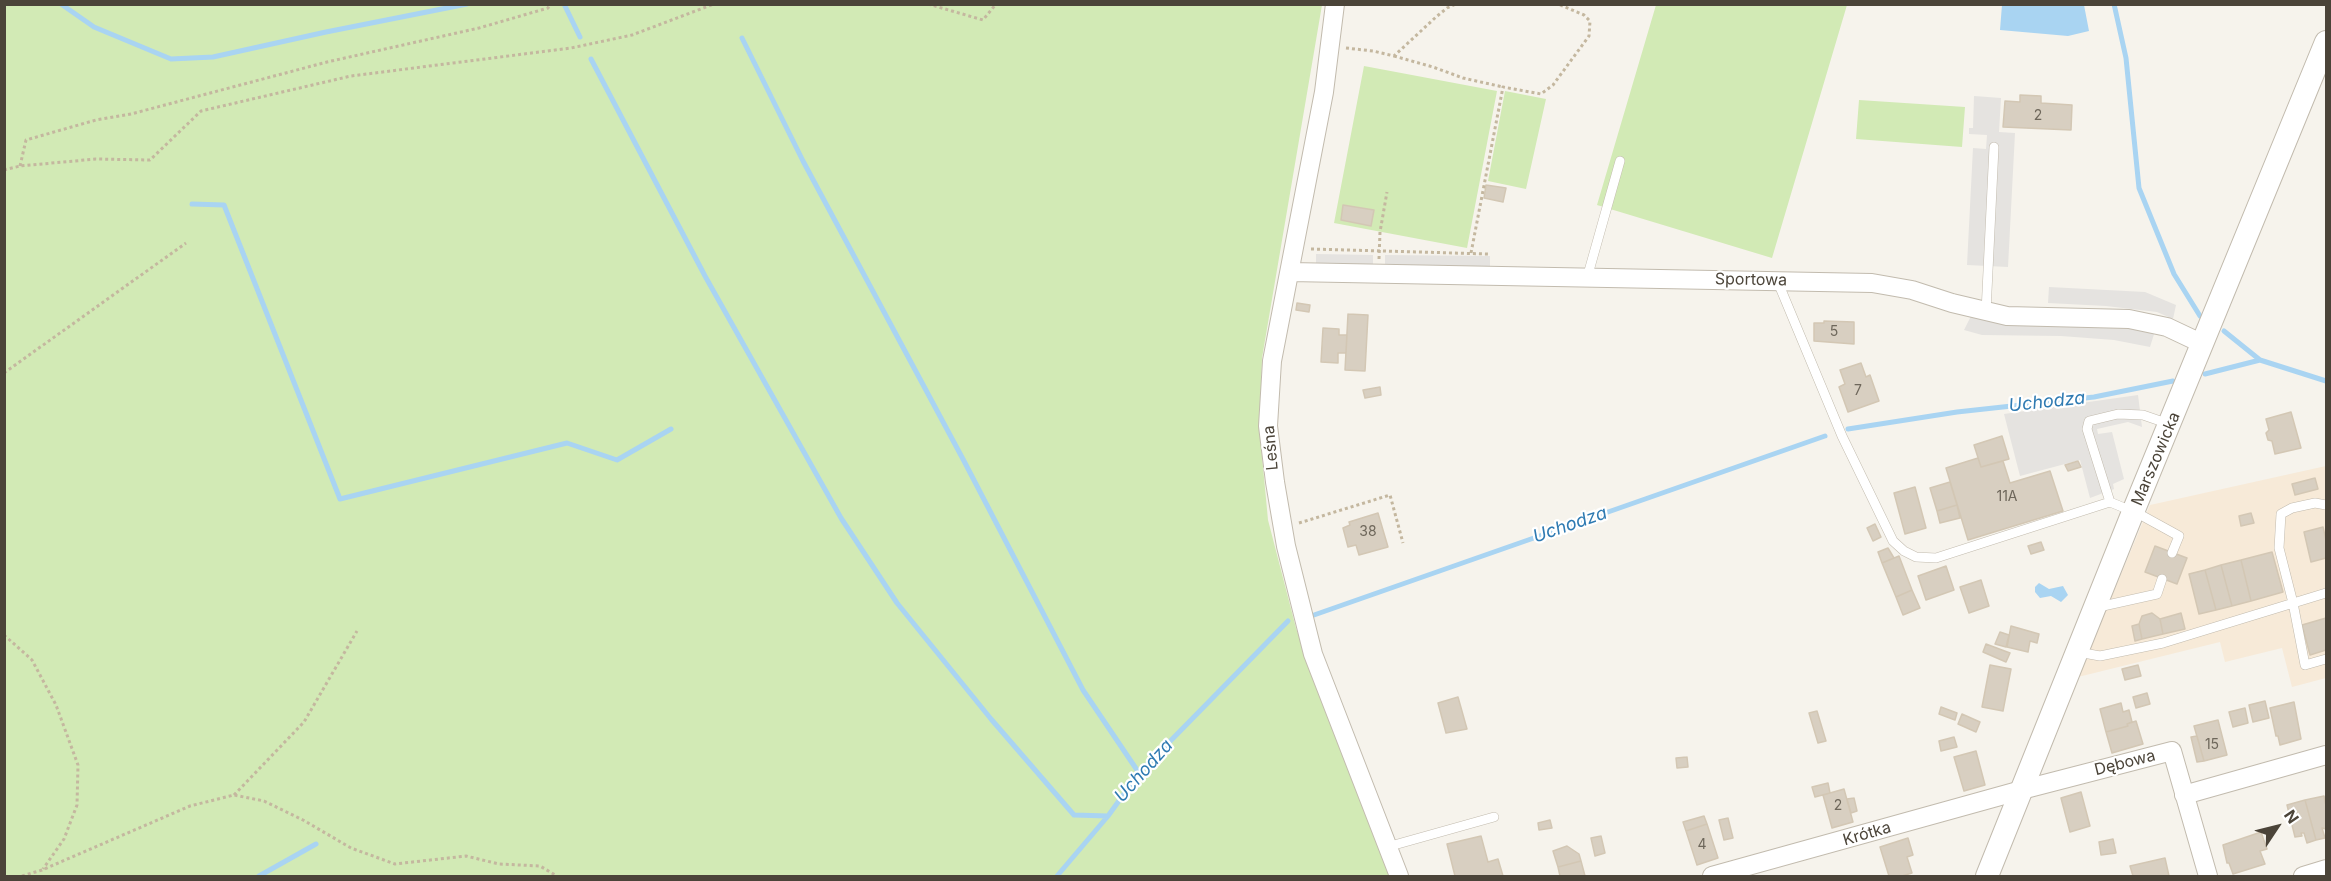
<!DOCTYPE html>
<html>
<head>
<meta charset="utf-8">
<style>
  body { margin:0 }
  #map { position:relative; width:2331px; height:881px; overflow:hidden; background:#f6f3ec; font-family:Inter,sans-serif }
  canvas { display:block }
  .frame { position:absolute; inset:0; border:6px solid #4b4439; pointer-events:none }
  .north { position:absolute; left:2247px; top:797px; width:60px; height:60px; -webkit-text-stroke:4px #fff; paint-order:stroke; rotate:55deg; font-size:16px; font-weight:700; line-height:24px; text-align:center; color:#4b4439 }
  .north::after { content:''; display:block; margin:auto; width:21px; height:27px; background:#4b4439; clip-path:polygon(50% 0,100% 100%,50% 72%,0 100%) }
</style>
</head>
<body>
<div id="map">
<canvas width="2331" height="881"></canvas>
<div class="frame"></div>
<div class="north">N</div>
</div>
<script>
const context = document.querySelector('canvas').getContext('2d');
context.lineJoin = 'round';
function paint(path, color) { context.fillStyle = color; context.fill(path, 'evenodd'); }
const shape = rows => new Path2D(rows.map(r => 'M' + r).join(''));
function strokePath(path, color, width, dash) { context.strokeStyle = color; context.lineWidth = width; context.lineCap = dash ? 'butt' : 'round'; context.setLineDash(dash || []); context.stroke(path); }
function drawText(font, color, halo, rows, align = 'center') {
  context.font = font + ' Inter,sans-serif'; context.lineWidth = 4.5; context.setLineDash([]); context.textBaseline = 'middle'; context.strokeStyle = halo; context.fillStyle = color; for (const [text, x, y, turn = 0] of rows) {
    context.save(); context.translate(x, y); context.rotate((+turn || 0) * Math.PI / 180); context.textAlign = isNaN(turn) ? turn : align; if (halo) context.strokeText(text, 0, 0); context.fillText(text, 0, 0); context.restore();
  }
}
paint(shape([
  [2326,466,2326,678,2292,687,2282,648,2225,662,2220,642,2078,677,2150,505]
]), '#f7ead8');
paint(shape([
  [4,5,1322,5,1262,358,1260,435,1268,520,1296,628,1389,876,5,876],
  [1656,5,1847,5,1772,258,1597,205],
  [1364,66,1497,91,1467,248,1334,223],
  [1505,91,1546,99,1526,189,1488,181],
  [1859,100,1965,107,1962,147,1856,139]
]), '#d2eab5');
paint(shape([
  [1974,96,2001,98,1999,132,2015,133,2008,267,1967,265,1973,148,1986,149,1987,135,1969,134,1969,128,1973,128],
  [1316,254,1373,255,1373,267,1316,266],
  [1385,255,1490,256,1490,268,1385,267],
  [2049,287,2145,292,2176,305,2173,319,2157,312,2106,306,2048,303],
  [1971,316,2133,327,2155,331,2150,347,2114,340,2061,336,1982,335,1964,330],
  [2138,395,2142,427,2128,422,2097,429,2098,434,2112,432,2124,479,2113,484,2114,489,2090,498,2080,460,2020,476,2004,414]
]), '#e5e3e0');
paint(shape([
  [2084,5,2089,31,2068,36,2000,30,2002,5],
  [2039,583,2049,589,2063,586,2068,595,2061,602,2051,596,2040,598,2035,592,2035,587]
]), '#a9d4f2');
strokePath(shape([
  [61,4,94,27,171,59,213,57,326,32,467,4],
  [564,4,580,37],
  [2114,4,2126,58,2139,188,2174,274,2200,316],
  [742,38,803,161,964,461,1083,690,1139,773],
  [591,59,705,276,841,518,897,603,991,719,1074,815,1108,816],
  [192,204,224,205,340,499,567,443,617,460,671,429],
  [2224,331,2260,360],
  [2205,374,2260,360,2326,381],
  [1848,429,1957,412,2094,397,2173,381],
  [1314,615,1825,436],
  [259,876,316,844],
  [1057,876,1108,816,1139,773,1288,621]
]), '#a9d4f2', 5);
const building = shape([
  [2020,95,2041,96,2041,103,2072,105,2071,130,2003,127,2005,101,2020,102,2020,95],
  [1486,185,1506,188,1503,202,1484,198,1486,185],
  [1343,205,1374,210,1371,226,1341,220,1343,205],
  [1297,303,1310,305,1309,312,1296,310,1297,303],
  [1348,314,1368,315,1365,371,1345,370,1348,314],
  [1824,321,1854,322,1854,344,1814,341,1814,323,1824,323,1824,321],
  [1323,328,1339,329,1339,335,1347,335,1346,353,1338,353,1338,363,1321,362,1323,328],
  [1861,363,1866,377,1870,375,1879,401,1848,412,1839,387,1845,384,1840,370,1861,363],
  [1380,387,1381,395,1365,398,1363,390,1380,387],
  [2291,412,2301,448,2275,454,2272,441,2268,440,2266,433,2269,430,2266,419,2291,412],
  [2002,436,2009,459,1981,467,1974,445,2002,436],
  [1978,458,1981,467,2003,461,2010,483,2050,471,2063,511,1968,540,1946,468,1978,458],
  [2078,461,2081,467,2068,471,2065,465,2078,461],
  [2315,478,2318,489,2295,495,2292,484,2315,478],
  [1950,482,1957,505,1937,511,1930,488,1950,482],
  [1915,487,1926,528,1905,534,1894,493,1915,487],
  [1957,505,1960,518,1940,523,1937,511,1957,505],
  [1378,513,1388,547,1359,555,1356,545,1348,547,1343,528,1350,525,1349,522,1378,513],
  [2251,513,2254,523,2241,526,2239,516,2251,513],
  [1875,524,1881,537,1873,541,1867,528,1875,524],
  [2323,527,2326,540,2326,558,2311,562,2304,532,2323,527],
  [2041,542,2044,550,2031,554,2028,546,2041,542],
  [2155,546,2187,558,2177,584,2145,572,2155,546],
  [1888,548,1894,558,1882,563,1878,552,1888,548],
  [2272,552,2283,592,2251,601,2241,560,2272,552],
  [1899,556,1912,590,1896,597,1882,563,1899,556],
  [2241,560,2251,601,2232,606,2221,565,2241,560],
  [2221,565,2232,606,2216,610,2205,570,2221,565],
  [1946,566,1954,590,1926,600,1918,576,1946,566],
  [2205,570,2216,610,2199,614,2189,574,2205,570],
  [1981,580,1989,606,1969,613,1960,587,1981,580],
  [1912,590,1920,608,1903,615,1896,597,1912,590],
  [2152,613,2160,619,2163,634,2142,639,2139,624,2142,616,2152,613],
  [2181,613,2185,629,2163,634,2160,619,2181,613],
  [2326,618,2326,650,2310,655,2302,625,2326,618],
  [2139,624,2142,639,2135,641,2132,626,2139,624],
  [2011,626,2039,634,2037,643,2030,641,2028,652,2007,647,2011,626],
  [2000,632,2009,635,2006,647,1995,644,2000,632],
  [1986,644,2010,653,2006,662,1983,652,1986,644],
  [1990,665,2011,669,2003,711,1982,707,1990,665],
  [2138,665,2141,676,2125,680,2122,669,2138,665],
  [2147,693,2150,704,2136,708,2133,697,2147,693],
  [1458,697,1467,729,1446,733,1438,703,1458,697],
  [2265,701,2269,718,2253,722,2249,705,2265,701],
  [2294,702,2301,739,2280,745,2278,736,2276,736,2270,708,2294,702],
  [2121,703,2123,712,2129,710,2132,722,2127,724,2128,726,2106,732,2100,709,2121,703],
  [1941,707,1957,713,1955,720,1939,714,1941,707],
  [2245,708,2248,723,2233,727,2229,712,2245,708],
  [1817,711,1826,741,1818,743,1809,713,1817,711],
  [1962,714,1980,722,1976,732,1958,724,1962,714],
  [2218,720,2227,755,2204,761,2194,726,2218,720],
  [2136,721,2143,744,2112,753,2106,732,2128,726,2127,724,2136,721],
  [2197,736,2204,761,2197,762,2191,737,2197,736],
  [1954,737,1957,747,1941,751,1939,741,1954,737],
  [1976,751,1985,785,1964,791,1954,757,1976,751],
  [1687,757,1688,767,1677,768,1676,758,1687,757],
  [1828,783,1830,793,1815,797,1812,787,1828,783],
  [1844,789,1853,822,1832,828,1823,795,1844,789],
  [2081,792,2090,826,2070,832,2061,798,2081,792],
  [2324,796,2326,806,2326,829,2322,828,2325,838,2316,840,2305,800,2324,796],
  [1854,798,1857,811,1851,813,1847,799,1854,798],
  [2305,800,2316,840,2307,843,2304,833,2301,833,2302,836,2295,837,2287,805,2305,800],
  [1704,816,1707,824,1686,831,1683,822,1704,816],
  [1728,818,1733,838,1724,840,1719,820,1728,818],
  [1550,820,1552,828,1539,830,1538,823,1550,820],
  [1707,824,1718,858,1697,865,1686,831,1707,824],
  [2261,832,2267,849,2260,851,2265,864,2233,874,2229,863,2227,863,2223,845,2261,832],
  [1481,836,1488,862,1498,859,1503,876,1455,876,1447,844,1481,836],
  [1601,836,1605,853,1595,856,1591,838,1601,836],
  [1908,838,1913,855,1907,857,1912,873,1902,876,1889,876,1880,847,1908,838],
  [2113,839,2116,853,2101,855,2099,842,2113,839],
  [1567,846,1579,854,1581,861,1558,867,1553,851,1567,846],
  [2165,858,2169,876,2133,876,2130,866,2165,858],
  [1581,861,1585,876,1560,876,1558,867,1581,861]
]);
paint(building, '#d8cfc1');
strokePath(building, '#d3c7b4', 1.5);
const service = shape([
  [1587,278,1620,161],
  [1777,280,1842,436,1893,541,1904,551,1916,557,1936,558,2110,502],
  [1986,312,1994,147],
  [2169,424,2143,415,2118,414,2089,421,2087,429,2110,502,2139,514,2179,536,2172,553],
  [2326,505,2315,503,2292,508,2281,514,2279,548,2293,603,2305,665,2326,659],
  [2098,605,2103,606,2157,594,2162,579],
  [2078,652,2100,656,2163,643,2326,593],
  [1387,847,1494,817]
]);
const minor = shape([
  [1335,4,1324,92,1272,361,1268,426,1275,482,1286,546,1313,654,1399,876],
  [1290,272,1872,283,1912,290,1952,303,2007,316,2129,319,2167,327,2203,344],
  [2184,795,2326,755],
  [1712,876,2029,788,2172,751,2208,876],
  [2303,876,2326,869]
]);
const tertiary = shape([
  [1987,876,2133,512,2326,42]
]);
strokePath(service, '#c2bbae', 10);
strokePath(minor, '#c2bbae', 20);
strokePath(tertiary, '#c2bbae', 24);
strokePath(shape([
  [928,4,983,20,996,4],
  [1346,48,1373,51,1394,56,1436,17,1447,8,1456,4],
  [1394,56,1433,67,1463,78,1503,87],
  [20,166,26,140,96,120,131,114,327,62,479,28,548,8,550,4],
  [4,170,20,166,96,159,150,160,201,111,351,76,571,48,632,35,714,4],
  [1311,249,1489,254],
  [1471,253,1503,87,1541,94,1553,85,1589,36,1590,21,1584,15,1558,4],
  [1379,259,1380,232,1387,192],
  [4,373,186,243],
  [1299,523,1390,495,1403,543],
  [4,635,32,660,56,705,78,765,77,805,64,839,43,869],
  [234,795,304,722,357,631],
  [22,876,42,870,190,806,234,795,264,801,303,820,351,848,395,864,466,856,499,864,540,866,557,876]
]), '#c4b79f', 3, [3, 3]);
strokePath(service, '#fff', 9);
strokePath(minor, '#fff', 18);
strokePath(tertiary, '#fff', 22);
drawText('14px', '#6e675b', null, [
  ["2",2038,116],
  ["5",1834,332],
  ["7",1858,391],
  ["11A",2007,497],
  ["38",1368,532],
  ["15",2212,745],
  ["2",1838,806],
  ["4",1702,845]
]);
drawText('16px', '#4b4439', '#fff', [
  ["Sportowa",1751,280,1],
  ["Leśna",1271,448,-95],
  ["Marszowicka",2156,459,-67],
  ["Dębowa",2125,763,-14],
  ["Krótka",1867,834,-16]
]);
drawText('italic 18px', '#2e7ab2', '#fff', [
  ["Uchodza",2047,402,-6],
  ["Uchodza",1570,525,-19],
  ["Uchodza",1144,771,-48]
]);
</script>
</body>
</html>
